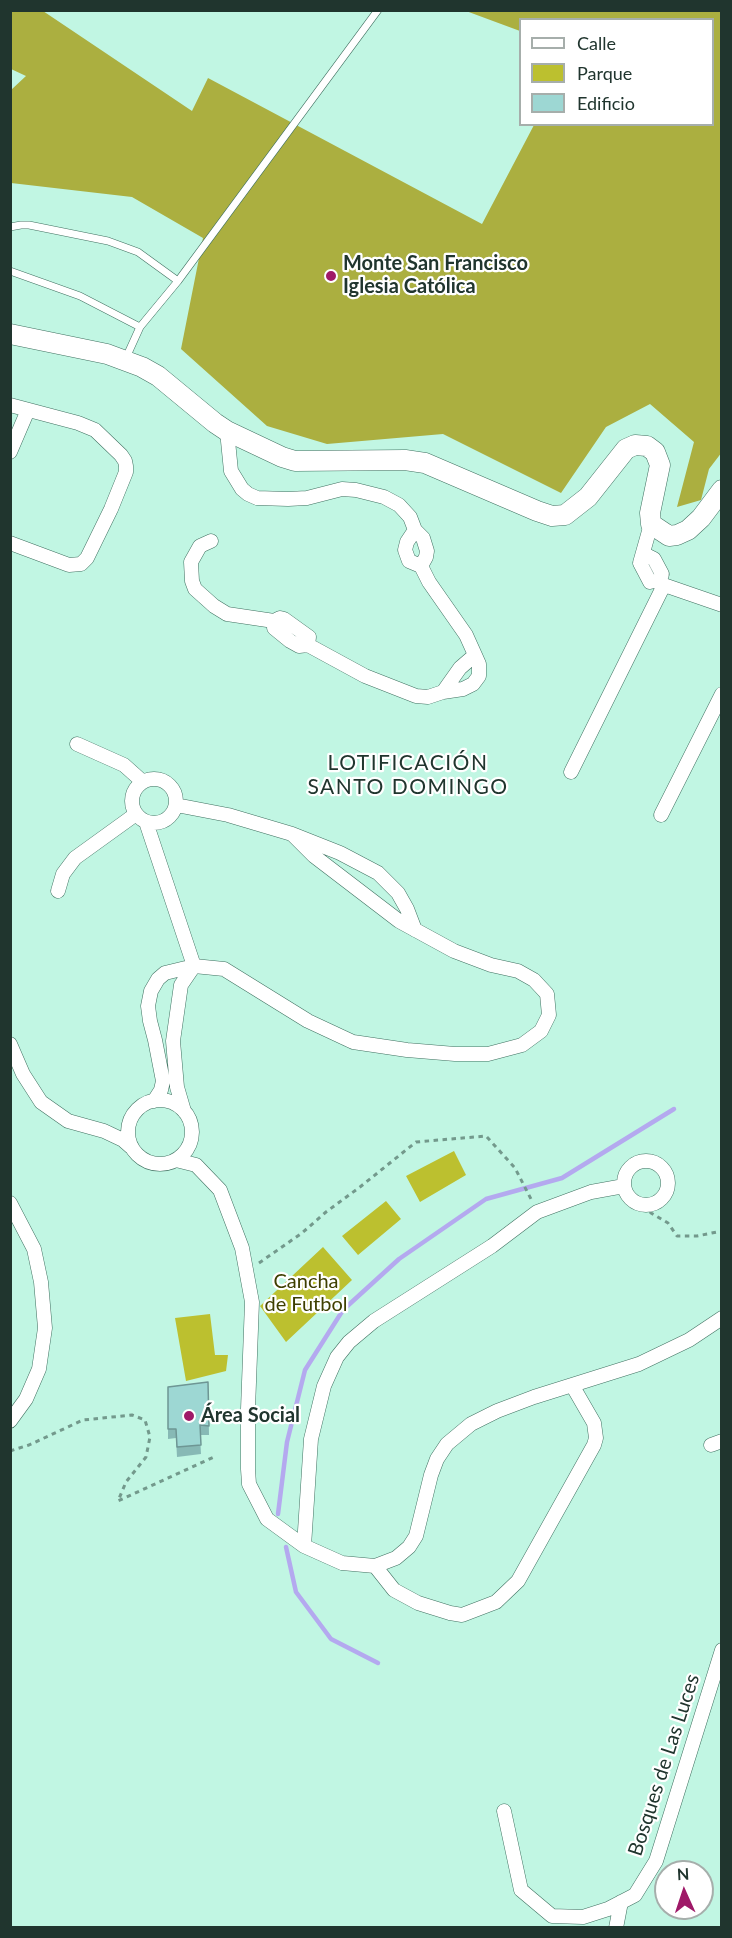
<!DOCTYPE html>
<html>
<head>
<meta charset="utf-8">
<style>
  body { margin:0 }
  #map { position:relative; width:732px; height:1938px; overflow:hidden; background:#c1f6e3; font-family:Lato,sans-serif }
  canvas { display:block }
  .frame { position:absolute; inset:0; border:12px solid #20352e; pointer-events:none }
  .legend { position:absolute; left:519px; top:18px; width:195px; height:108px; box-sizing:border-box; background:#fff; border:2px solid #a6aeab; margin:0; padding:8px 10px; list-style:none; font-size:18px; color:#20352e }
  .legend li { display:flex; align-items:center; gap:12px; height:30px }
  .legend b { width:30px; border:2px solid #a6aeab }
  .north { position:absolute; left:654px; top:1860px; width:60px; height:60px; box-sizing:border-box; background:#fff; border:2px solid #a6aeab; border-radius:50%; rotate:357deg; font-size:16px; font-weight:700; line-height:24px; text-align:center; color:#20352e }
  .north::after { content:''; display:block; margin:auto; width:21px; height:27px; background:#9f1968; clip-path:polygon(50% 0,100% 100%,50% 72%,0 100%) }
</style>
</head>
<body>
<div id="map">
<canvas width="732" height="1938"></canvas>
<div class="frame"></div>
<ul class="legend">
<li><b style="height:8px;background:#fff"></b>Calle</li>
<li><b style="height:16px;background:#bcc02f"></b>Parque</li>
<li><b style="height:16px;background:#9dd7d3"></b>Edificio</li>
</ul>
<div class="north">N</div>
</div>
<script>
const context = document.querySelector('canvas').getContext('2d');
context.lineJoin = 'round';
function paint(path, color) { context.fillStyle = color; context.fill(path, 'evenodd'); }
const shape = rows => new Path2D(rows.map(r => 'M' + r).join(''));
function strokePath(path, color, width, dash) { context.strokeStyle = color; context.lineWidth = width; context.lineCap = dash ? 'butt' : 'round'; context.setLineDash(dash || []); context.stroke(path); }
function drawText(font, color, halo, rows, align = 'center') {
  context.font = font + ' Lato,sans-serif'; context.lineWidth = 4.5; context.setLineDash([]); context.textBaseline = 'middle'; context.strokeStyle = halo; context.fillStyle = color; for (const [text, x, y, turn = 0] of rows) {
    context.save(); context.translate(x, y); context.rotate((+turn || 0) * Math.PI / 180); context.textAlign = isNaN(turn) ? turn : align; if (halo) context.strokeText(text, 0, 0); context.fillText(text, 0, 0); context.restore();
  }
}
paint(shape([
  [454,1151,466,1175,420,1202,406,1176],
  [386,1201,401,1219,358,1255,342,1236],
  [323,1247,352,1280,286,1342,260,1306],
  [210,1314,215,1355,228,1355,226,1371,186,1381,175,1318]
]), '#bcc02f');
paint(shape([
  [11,11,43,11,192,111,208,78,482,224,534,125,712,124,712,20,520,20,520,31,466,11,721,11,722,452,709,469,701,500,677,507,694,442,650,404,606,427,561,493,443,434,327,444,267,426,181,349,203,238,132,197,11,183,11,90,26,76,11,69]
]), '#abaf40');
strokePath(shape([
  [278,1514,287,1442,305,1370,343,1310,399,1259,486,1199,562,1178,674,1109],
  [286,1547,296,1592,331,1639,378,1663]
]), '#b4a9ef', 4.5);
const lane = shape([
  [10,227,21,225,29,225,108,241,138,252,178,281],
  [10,271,80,296,140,327],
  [125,360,140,327,178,281,378,10]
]);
const street = shape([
  [10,405,78,423,95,430,121,455,125,461,126,466,126,472,111,509,87,558,81,564,69,565,10,543],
  [227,431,231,471,242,489,248,494,257,498,288,499,307,498,342,489,356,490,384,497,399,505,410,517,415,530],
  [10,452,28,410],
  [651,524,640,563,650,582,660,580],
  [415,530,423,538,427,551,426,557,421,566,409,561,405,550,407,542,415,530],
  [211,541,200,546,191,562,192,581,195,589,214,606,227,614,274,621,280,618,284,619,309,637,308,645,299,646,290,641,274,628,274,621],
  [644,554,654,559,662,574,660,580,664,585,722,605],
  [421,566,429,582,466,635,475,655],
  [308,645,365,676,416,696,428,697,443,692],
  [475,655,479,664,479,676,473,684,463,689,443,692,460,668,475,655],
  [77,744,124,765,143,782],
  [571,772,664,585],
  '132 801a22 22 0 1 1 44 0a22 22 0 1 1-44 0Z',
  [176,805,228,815,292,834,340,853,378,873,398,893,407,909,415,930],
  [661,815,722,694],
  [146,822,194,966],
  [58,891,63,874,75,858,136,814],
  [10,1044,23,1074,41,1102,68,1121,104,1131,123,1140,131,1147],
  '128 1132a32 32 0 1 1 64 0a32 32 0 1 1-64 0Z',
  [154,1101,161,1090,163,1081,155,1040,150,1021,148,1006,151,991,158,979,165,973,194,966,224,969,308,1021,353,1042,407,1050,455,1054,488,1054,522,1045,541,1031,549,1015,547,994,534,980,518,971,491,965,454,951,399,921,314,856,292,834],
  [184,1111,177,1087,173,1041,181,985,194,966],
  [176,1160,196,1165,220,1190,242,1248,252,1302,248,1409,248,1469,249,1484,267,1519,304,1546,342,1563,375,1566,396,1558,409,1547,416,1536,431,1475,437,1459,447,1444,471,1424,497,1411,534,1397,639,1364,689,1340,722,1318],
  '624 1183a22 22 0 1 1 44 0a22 22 0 1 1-44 0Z',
  [10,1203,34,1249,41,1282,45,1328,39,1369,26,1399,10,1421],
  [711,1445,722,1441],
  [304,1546,311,1439,324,1386,337,1357,349,1342,374,1321,492,1246,537,1212,591,1192,624,1186],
  [375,1566,394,1590,418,1603,450,1613,462,1615,496,1602,518,1581,594,1445,596,1438,594,1423,572,1385],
  [504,1811,521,1890,552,1916,583,1917,608,1909,635,1895,656,1861,722,1650],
  [616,1928,621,1902]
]);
const secondary = shape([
  [10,334,107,354,142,367,158,376,215,423,227,431,282,457,295,461,405,460,425,463,537,511,552,516,565,515,588,497,626,449,635,445,647,446,655,452,660,465,650,513,651,524,669,536,677,535,688,530,701,518,722,490]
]);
strokePath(lane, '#407161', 8);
strokePath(street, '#407161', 15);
strokePath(secondary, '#407161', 21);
strokePath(shape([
  [644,1205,651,1213,668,1223,677,1236,697,1236,722,1231],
  [259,1263,302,1233,326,1212,360,1187,416,1142,486,1136,515,1168,531,1199],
  [10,1451,29,1445,83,1420,132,1415,145,1420,150,1437,146,1457,126,1482,118,1501,214,1457]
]), '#73998c', 3, [4.5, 4.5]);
strokePath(lane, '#fff', 7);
strokePath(street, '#fff', 14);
strokePath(secondary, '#fff', 20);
paint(shape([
  [208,1382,209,1435,200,1435,201,1454,177,1457,176,1438,168,1439,168,1387]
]), '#87b9b5');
const building = shape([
  [208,1382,209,1426,200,1425,201,1445,177,1447,176,1429,168,1429,168,1387,208,1382]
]);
paint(building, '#9dd7d3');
strokePath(building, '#6e9694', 1.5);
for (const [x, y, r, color] of [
  [331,276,6,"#9f1968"],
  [189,1416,6,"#9f1968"]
]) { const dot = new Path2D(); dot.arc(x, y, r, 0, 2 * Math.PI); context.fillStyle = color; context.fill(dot); strokePath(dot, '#fff', 2); }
drawText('bold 20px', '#20352e', '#fff', [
  ["Monte San Francisco",343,264],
  ["Iglesia Católica",343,287],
  ["Área Social",201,1416]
], 'left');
drawText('20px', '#3e3f00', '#fff', [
  ["Cancha",306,1282],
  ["de Futbol",306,1305]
]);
drawText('20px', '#20352e', '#fff', [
  ["Bosques de Las Luces",664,1765,-72]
]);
context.letterSpacing = '1.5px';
drawText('21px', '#20352e', '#fff', [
  ["LOTIFICACIÓN",408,763],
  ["SANTO DOMINGO",408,787]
]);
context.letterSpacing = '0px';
</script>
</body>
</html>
